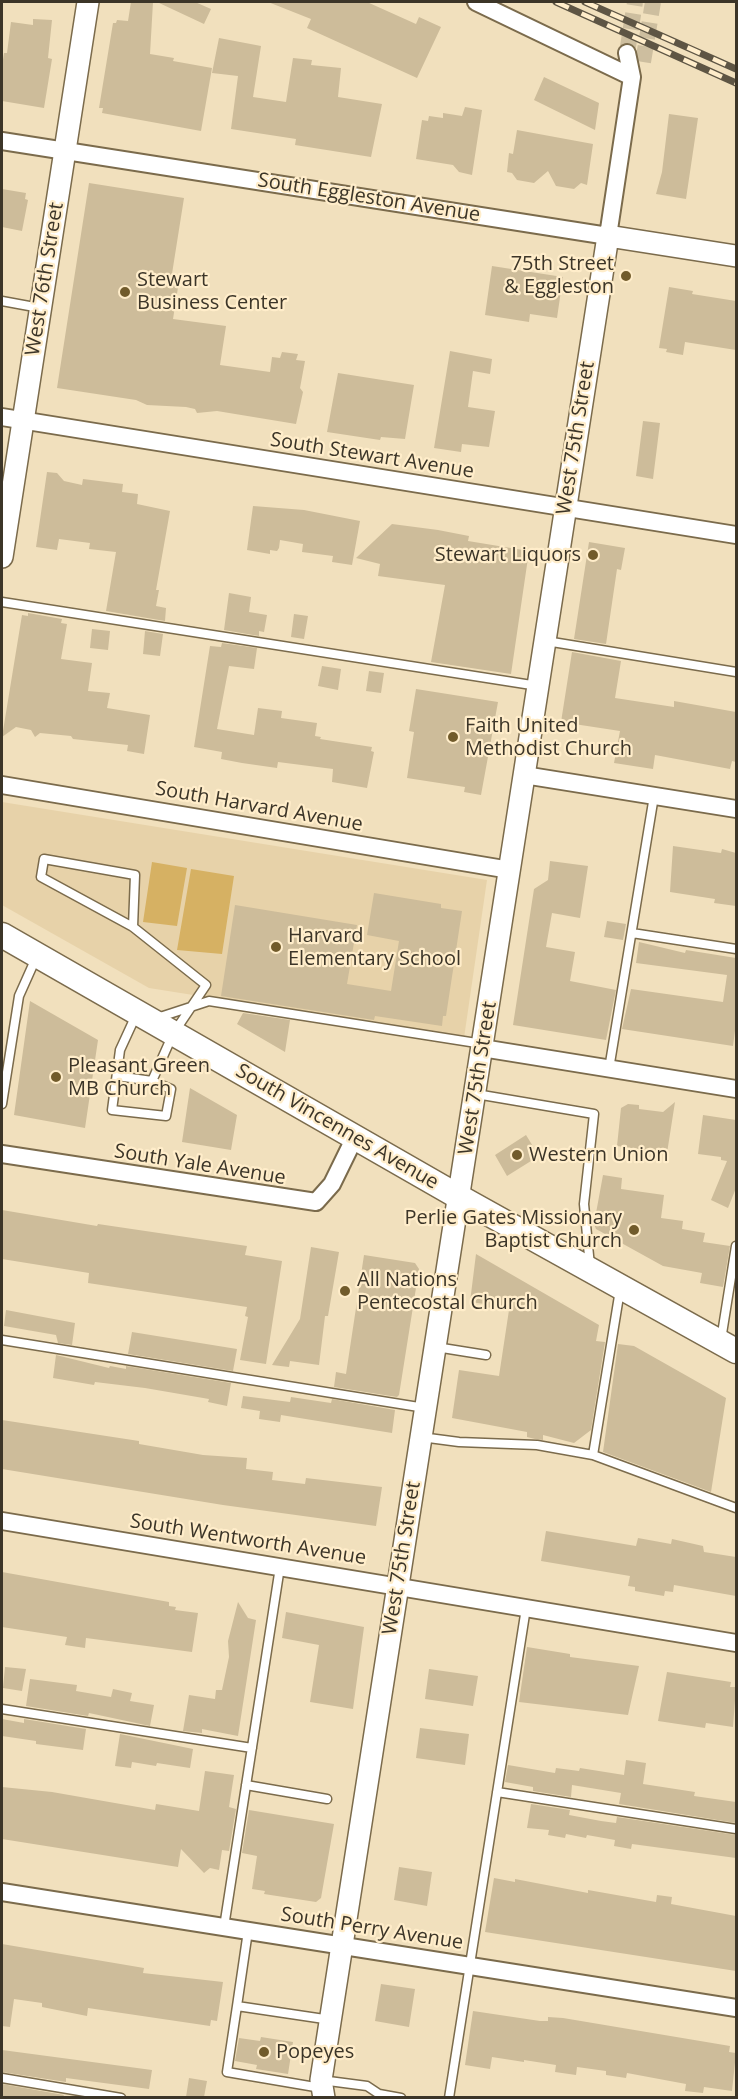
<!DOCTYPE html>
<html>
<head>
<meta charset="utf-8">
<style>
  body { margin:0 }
  #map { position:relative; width:738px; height:2099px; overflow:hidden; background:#f1e0bd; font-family:"Open Sans",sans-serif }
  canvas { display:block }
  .frame { position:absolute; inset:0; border:3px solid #3c3528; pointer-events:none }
</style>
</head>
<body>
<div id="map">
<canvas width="738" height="2099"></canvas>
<div class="frame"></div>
</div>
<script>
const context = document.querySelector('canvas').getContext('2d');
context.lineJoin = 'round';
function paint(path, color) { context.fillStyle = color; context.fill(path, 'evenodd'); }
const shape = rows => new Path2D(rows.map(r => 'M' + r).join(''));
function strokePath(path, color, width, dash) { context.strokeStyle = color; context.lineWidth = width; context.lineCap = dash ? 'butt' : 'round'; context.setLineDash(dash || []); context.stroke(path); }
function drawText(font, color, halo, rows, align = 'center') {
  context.font = font + ' "Open Sans",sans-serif'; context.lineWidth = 4.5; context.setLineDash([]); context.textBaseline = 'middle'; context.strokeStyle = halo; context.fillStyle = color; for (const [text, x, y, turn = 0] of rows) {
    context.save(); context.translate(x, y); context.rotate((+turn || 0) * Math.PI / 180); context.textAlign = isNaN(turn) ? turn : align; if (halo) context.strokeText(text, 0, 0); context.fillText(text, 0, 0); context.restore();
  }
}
paint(shape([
  [2,802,487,880,464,1038,149,988,2,905]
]), '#e7d2a9');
paint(shape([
  [152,862,187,868,177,926,143,922],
  [191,869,234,876,222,954,177,950]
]), '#d6b163');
paint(shape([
  [131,2,153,2,150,54,174,58,173,61,212,68,201,131,102,113,103,108,99,108,113,23,116,23,117,20,128,21],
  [157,2,195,2,211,9,204,24],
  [268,2,367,2,416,24,419,17,441,27,417,78,307,28,311,19],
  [33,19,52,20,48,58,52,59,44,108,2,101,2,66,4,53,7,53,11,22,33,25],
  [219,38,261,46,253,97,286,102,293,58,312,60,311,65,341,68,338,97,382,104,371,157,295,145,296,139,231,129,238,76,212,73],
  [544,77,599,103,595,130,534,100],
  [465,107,482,110,472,175,459,172,453,165,416,159,422,120,428,121,429,116,443,118,443,113,462,116],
  [669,114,698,118,686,199,656,194,662,172],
  [517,130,593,144,587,185,581,183,574,189,556,186,548,171,534,183,517,180,512,173,507,172,509,153,513,154],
  [89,183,184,198,171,280,179,281,173,319,226,326,220,365,270,372,272,357,280,358,282,352,298,354,296,360,305,361,300,388,303,392,296,424,217,411,197,413,195,409,186,407,147,405,136,400,57,388],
  [2,189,26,193,25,199,28,200,22,231,2,227],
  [492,266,563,277,557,318,530,314,529,322,485,315],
  [669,287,693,291,692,294,736,301,736,350,685,342,683,355,666,352,667,349,659,348],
  [450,351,492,359,490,374,473,371,468,407,495,411,489,447,462,444,461,452,434,448],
  [338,373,414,385,405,439,381,437,380,440,327,432],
  [643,421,660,423,653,479,636,476],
  [47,472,57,473,64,481,82,485,83,479,123,484,122,492,138,494,137,504,170,511,156,590,159,590,156,606,166,608,165,621,106,611,116,552,89,549,90,543,59,539,57,550,36,547],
  [253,506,304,510,360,521,352,565,332,562,333,556,302,552,303,544,280,540,279,548,277,551,270,550,270,554,247,550],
  [392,524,438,530,469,536,468,541,529,551,511,674,431,662,445,585,378,576,380,564,356,558],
  [589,542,625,548,621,570,617,569,606,644,574,639],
  [229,593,251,597,249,612,267,615,264,632,259,631,259,636,224,630],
  [28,613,62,619,61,623,67,624,61,659,92,663,88,691,110,693,107,708,150,715,144,754,127,751,128,745,73,739,71,736,40,733,35,737,31,730,16,727,2,737,22,615,28,616],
  [294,614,308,616,304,639,291,637],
  [92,629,110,631,108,650,90,648],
  [145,631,163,634,160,656,143,654],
  [222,643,257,648,254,669,229,666,217,729,254,735,258,708,282,711,281,718,317,723,315,736,321,737,320,739,372,747,371,751,374,752,367,788,332,782,333,769,278,762,277,768,242,763,221,759,222,752,194,747,210,646,221,647],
  [572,652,621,661,615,698,674,707,674,701,736,712,736,762,732,761,730,769,655,755,653,769,614,763,620,731,561,722],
  [322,666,341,669,338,690,318,686],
  [369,671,384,673,381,693,366,691],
  [416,689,498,702,481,795,464,792,465,787,407,778,414,732,409,731],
  [673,846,721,853,722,849,736,853,736,906,714,903,715,899,670,892],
  [550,861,588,866,580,918,552,913,546,947,575,952,570,981,616,990,606,1040,513,1025,534,889,548,880],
  [374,893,441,904,441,908,462,911,446,1016,443,1016,442,1026,375,1016,374,1020,221,996,235,905,357,925,347,984,391,991,399,941,367,935],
  [607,921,626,924,623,940,604,937],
  [639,942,685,953,686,950,736,958,736,1023,733,1046,622,1029,631,989,723,1002,727,975,636,963],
  [30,1001,98,1040,85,1128,14,1115],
  [243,1013,290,1020,285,1052,237,1024],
  [190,1088,237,1115,231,1150,182,1142],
  [675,1102,667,1153,617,1146,621,1108,628,1104,639,1105,639,1109,663,1112],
  [703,1115,736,1120,736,1188,728,1208,711,1200,727,1161,721,1160,721,1157,698,1154],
  [526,1135,539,1156,507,1176,495,1155],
  [603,1175,622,1178,621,1189,664,1195,661,1218,683,1221,682,1229,705,1233,703,1242,730,1246,723,1287,700,1283,702,1273,663,1266,596,1229,594,1224],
  [2,1210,97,1226,98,1224,247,1246,245,1255,282,1261,266,1364,240,1360,248,1317,245,1316,247,1307,88,1283,89,1273,2,1259],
  [311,1247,339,1252,328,1316,325,1316,319,1365,290,1361,289,1367,272,1365,300,1319],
  [476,1254,599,1325,596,1341,605,1342,591,1430,574,1443,543,1435,543,1440,535,1439,527,1437,527,1432,452,1418,459,1370,499,1376,509,1310,484,1307,485,1304,470,1302],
  [364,1255,415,1263,419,1269,399,1395,397,1397,334,1387,336,1372,346,1374],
  [6,1310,75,1323,72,1345,58,1343,56,1335,4,1326],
  [132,1332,237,1349,233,1371,128,1354],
  [618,1344,634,1346,726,1398,711,1492,603,1452],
  [56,1355,109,1368,110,1366,126,1369,126,1366,231,1383,227,1406,208,1402,209,1399,145,1388,95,1382,94,1385,53,1378],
  [243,1396,290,1402,291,1397,331,1403,332,1399,395,1410,392,1433,281,1415,280,1422,259,1419,260,1411,241,1408],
  [2,1420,139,1441,139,1444,203,1455,247,1458,246,1469,273,1472,272,1480,305,1484,306,1478,382,1487,376,1526,223,1505,2,1469],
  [546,1531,636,1546,638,1538,671,1544,672,1539,703,1546,704,1552,736,1557,736,1596,674,1585,673,1592,665,1591,664,1596,635,1591,635,1587,628,1586,630,1576,541,1561],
  [2,1572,169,1602,169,1606,176,1607,175,1610,198,1613,192,1652,86,1638,85,1648,65,1645,67,1637,2,1627],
  [238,1602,248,1618,256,1620,238,1736,202,1729,202,1733,183,1731,189,1695,215,1699,216,1690,222,1690,229,1657,228,1641],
  [286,1612,364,1627,353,1709,310,1702,319,1645,282,1638],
  [527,1647,570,1654,570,1657,639,1666,628,1715,519,1702],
  [5,1667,26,1669,22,1691,3,1688],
  [429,1669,478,1676,473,1706,425,1699],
  [667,1672,731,1682,730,1687,736,1687,733,1727,706,1723,705,1728,658,1721],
  [30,1679,77,1685,76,1691,111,1697,113,1689,132,1693,130,1701,154,1705,150,1726,89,1713,88,1716,26,1706],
  [2,1719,24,1723,24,1719,86,1729,83,1750,36,1744,36,1741,2,1736],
  [420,1728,469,1734,465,1765,416,1758],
  [120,1734,193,1749,190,1768,157,1763,156,1766,132,1762,131,1768,115,1766],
  [626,1760,646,1763,643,1784,695,1792,694,1796,736,1802,736,1823,619,1804,621,1793,572,1785,571,1797,533,1791,533,1787,505,1782,508,1765,555,1773,556,1768,579,1771,580,1768,624,1775],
  [205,1771,234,1775,229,1807,236,1809,229,1851,222,1850,219,1870,210,1868,204,1873,181,1849,178,1867,2,1839,2,1787,52,1792,155,1810,156,1804,199,1811],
  [531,1804,570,1810,569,1815,601,1821,616,1823,617,1817,736,1835,736,1858,632,1844,631,1849,614,1846,615,1840,587,1835,586,1838,566,1834,565,1838,548,1835,549,1830,527,1828],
  [249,1810,334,1824,321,1898,316,1902,264,1894,265,1891,252,1889,257,1856,242,1853],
  [399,1867,432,1872,427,1906,394,1900],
  [494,1878,515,1882,515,1879,588,1893,588,1890,656,1902,657,1895,672,1897,671,1904,736,1916,736,1971,485,1932],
  [2,1944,144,1968,143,1973,223,1982,217,2021,211,2020,210,2026,88,2008,87,2016,42,2007,42,2003,14,1999,10,2027,2,2026],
  [381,1984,415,1989,409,2027,375,2021],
  [473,2011,540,2021,548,2021,548,2017,563,2018,730,2046,729,2052,736,2053,732,2091,704,2087,703,2093,685,2091,686,2084,627,2073,626,2078,606,2075,606,2071,577,2067,576,2075,555,2072,556,2065,524,2060,524,2062,492,2057,490,2069,465,2065],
  [261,2037,293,2042,288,2074,256,2069,257,2065,235,2061,239,2038,260,2041],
  [2,2050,152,2070,149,2089,66,2078,66,2082,2,2072],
  [189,2078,207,2081,204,2097,186,2097],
  [2,2084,64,2095,63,2097,2,2097]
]), '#cdbc9a');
strokePath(shape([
  [627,53,635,2],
  [643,62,653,2]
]), '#cdbe9f', 16, [16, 8]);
const service = shape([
  [2,301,40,308],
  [2,602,538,686],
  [546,641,736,672],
  [133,927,135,875,44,859,41,877,133,927,206,985,173,1034,152,1081,171,1089,166,1116,112,1110,120,1050,137,1013],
  [632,933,736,949],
  [157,1018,209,1001,483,1044],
  [609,1069,654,796],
  [117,1076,152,1081],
  [476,1094,594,1114,584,1204,590,1266],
  [2,1104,19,996,36,958],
  [2,1340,425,1408],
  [721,1340,736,1246],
  [436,1347,486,1355],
  [421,1437,459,1442,537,1445,593,1455,736,1508],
  [593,1455,620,1290],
  [2,1709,252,1748],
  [246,1785,327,1799],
  [497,1792,736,1829],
  [224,1927,280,1567],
  [237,2006,248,1931],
  [2,2078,121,2098],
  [321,2080,367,2086,379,2094,401,2098],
  [321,2088,227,2072,237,2006,331,2020],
  [449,2098,526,1608]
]);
const minor = shape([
  [476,2,632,77],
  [2,141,608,236,632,77,627,53],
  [2,417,736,535],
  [524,775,736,809],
  [2,785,510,870],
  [482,1048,736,1089],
  [2,1154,316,1202,332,1184,355,1137],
  [2,1521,736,1643],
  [2,1892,736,2008]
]);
const tertiary = shape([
  [2,557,88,2],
  [324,2098,321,2080,608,236,736,256]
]);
const secondary = shape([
  [2,935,459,1197,736,1351]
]);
strokePath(service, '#7b6b4c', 11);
strokePath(minor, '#7b6b4c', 20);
strokePath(tertiary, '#7b6b4c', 24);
strokePath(secondary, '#7b6b4c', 27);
strokePath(service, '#fff', 8);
strokePath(minor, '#fff', 16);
strokePath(tertiary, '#fff', 21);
strokePath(secondary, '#fff', 24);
const rail = shape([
  [556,2,736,83],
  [585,2,736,69]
]);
strokePath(rail, '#5e5544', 7);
strokePath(rail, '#ffedca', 4.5, [14]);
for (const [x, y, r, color] of [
  [626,276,6,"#715b2b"],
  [125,292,6,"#715b2b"],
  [593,555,6,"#715b2b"],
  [453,737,6,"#715b2b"],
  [276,947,6,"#715b2b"],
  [56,1077,6,"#715b2b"],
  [517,1155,6,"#715b2b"],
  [634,1230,6,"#715b2b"],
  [345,1291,6,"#715b2b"],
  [264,2052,6,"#715b2b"]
]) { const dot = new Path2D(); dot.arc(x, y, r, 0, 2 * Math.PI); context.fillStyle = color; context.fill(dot); strokePath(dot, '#ffedca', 2); }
drawText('20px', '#3c3528', '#ffedca', [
  ["South Eggleston Avenue",369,198,9],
  ["West 76th Street",45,279,-81],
  ["West 75th Street",576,438,-81],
  ["South Stewart Avenue",372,456,9],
  ["South Harvard Avenue",259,807,10],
  ["West 75th Street",478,1078,-81],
  ["South Vincennes Avenue",337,1127,30],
  ["South Yale Avenue",200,1165,9],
  ["South Wentworth Avenue",248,1540,9],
  ["West 75th Street",402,1558,-81],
  ["South Perry Avenue",372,1929,9]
]);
drawText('20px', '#3c3528', '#ffedca', [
  ["75th Street",614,264,"right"],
  ["& Eggleston",614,287,"right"],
  ["Stewart",137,280],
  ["Business Center",137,303],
  ["Stewart Liquors",581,555,"right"],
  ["Faith United",465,726],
  ["Methodist Church",465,749],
  ["Harvard",288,936],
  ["Elementary School",288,959],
  ["Pleasant Green",68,1066],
  ["MB Church",68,1089],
  ["Western Union",529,1155],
  ["Perlie Gates Missionary",622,1218,"right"],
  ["Baptist Church",622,1241,"right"],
  ["All Nations",357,1280],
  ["Pentecostal Church",357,1303],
  ["Popeyes",276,2052]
], 'left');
</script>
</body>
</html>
